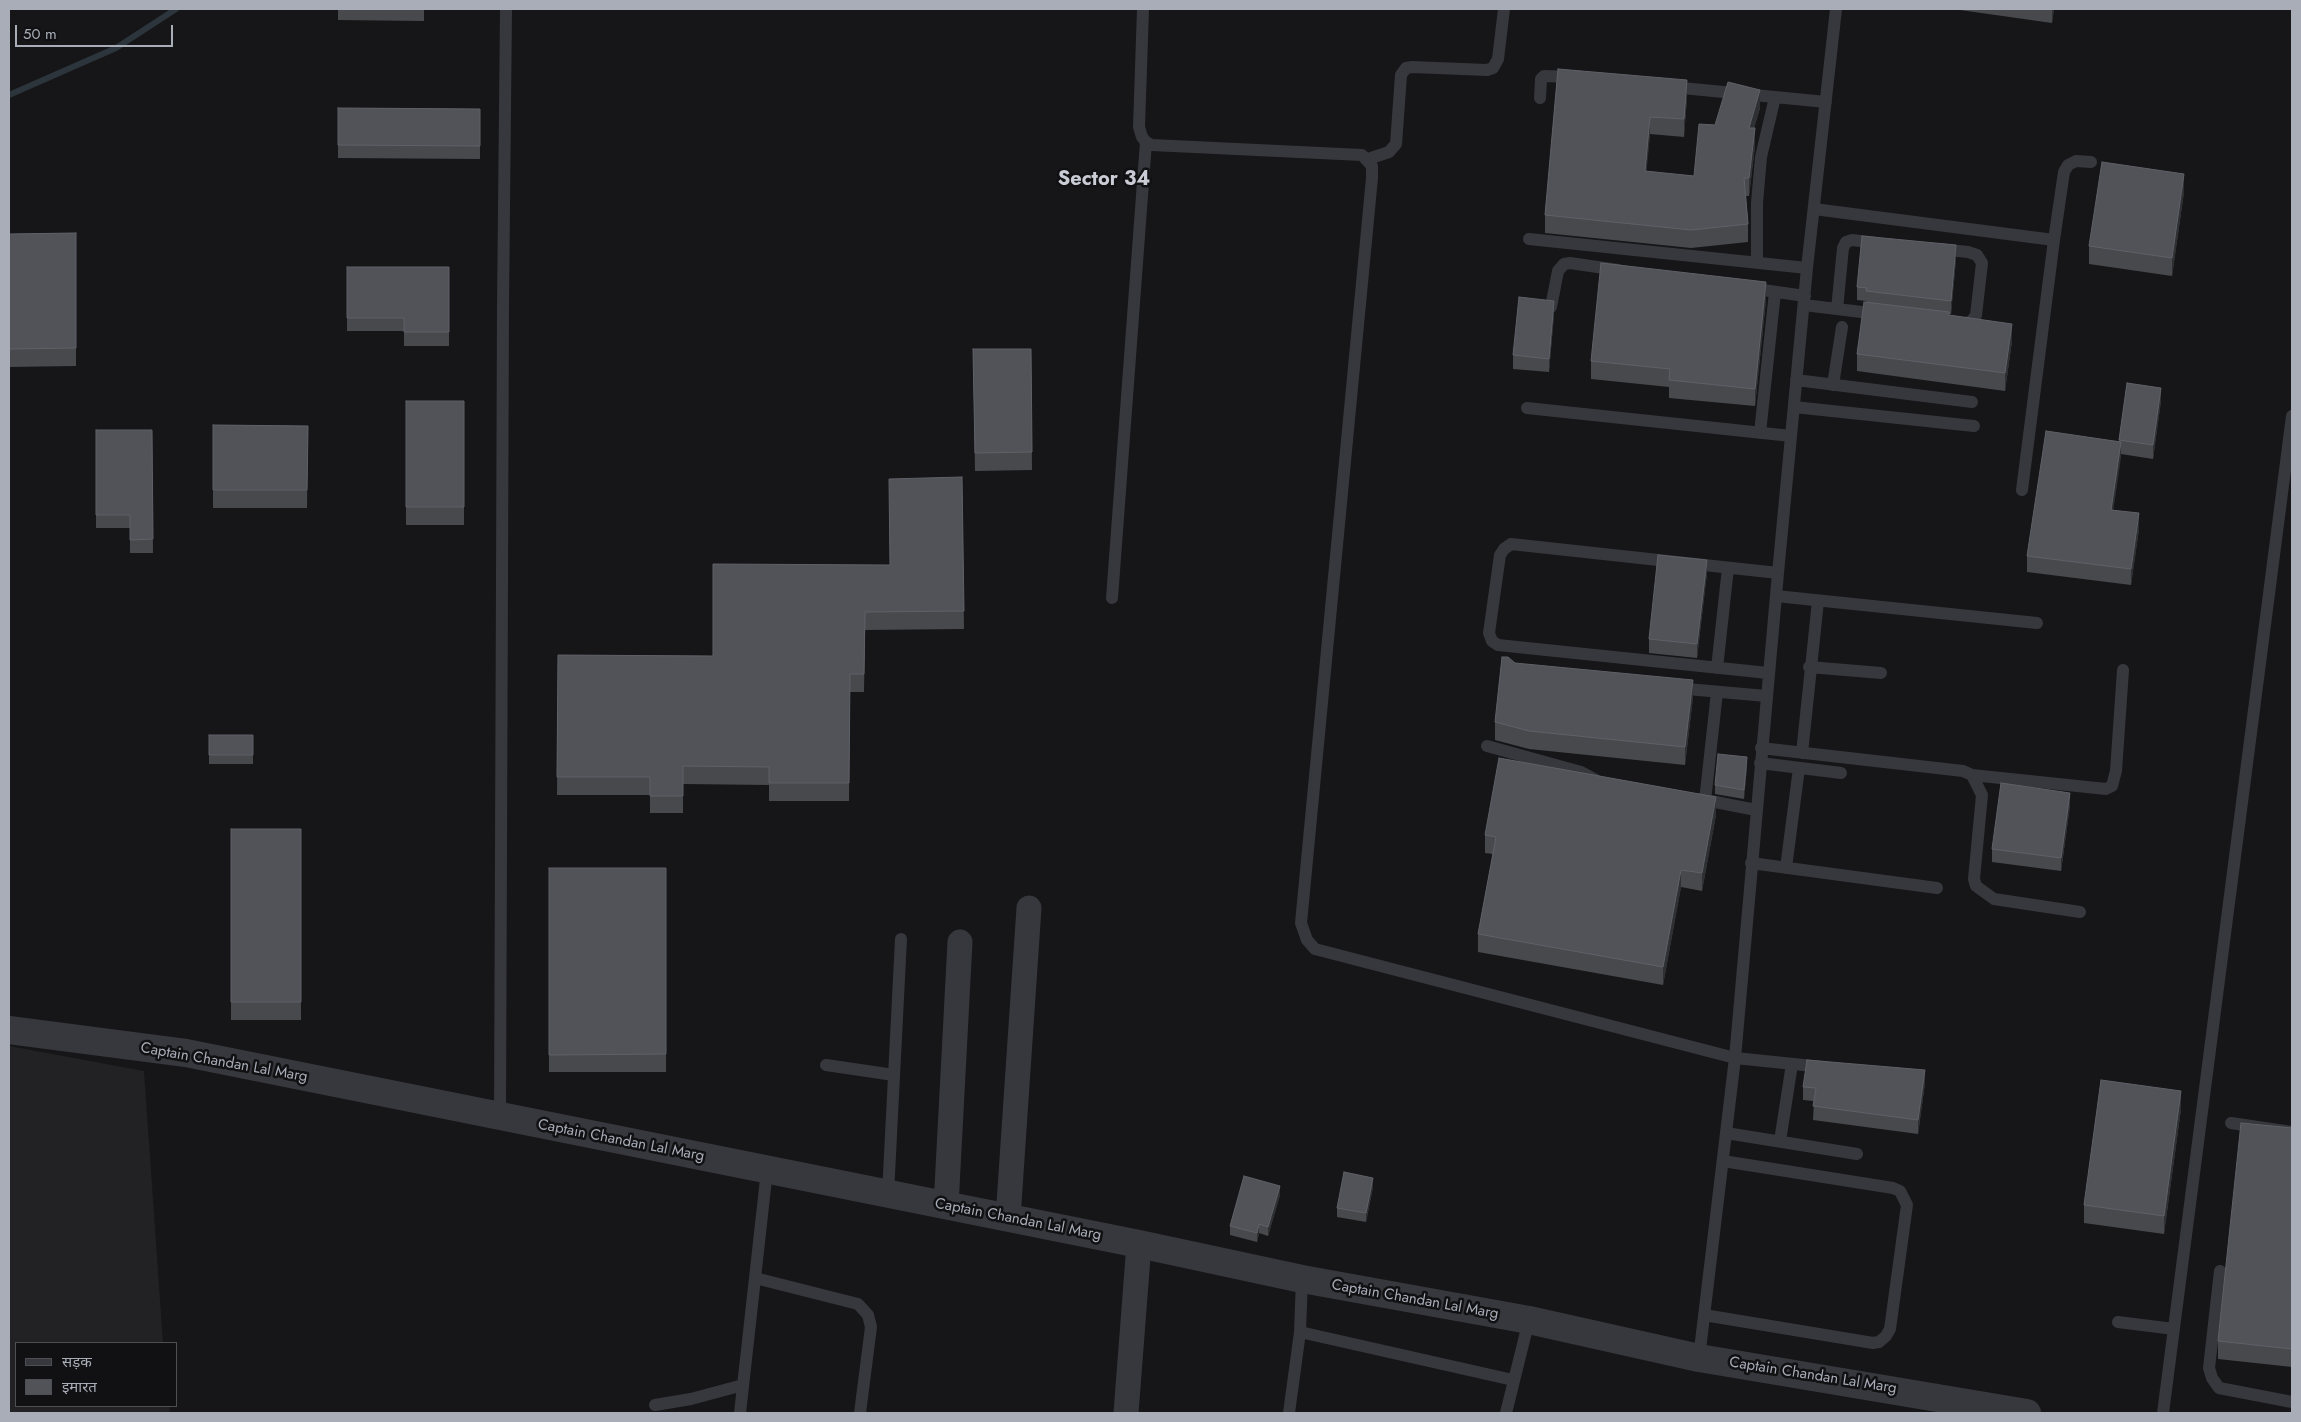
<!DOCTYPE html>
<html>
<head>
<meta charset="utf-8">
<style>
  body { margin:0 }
  #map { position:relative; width:2301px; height:1422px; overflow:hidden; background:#161618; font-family:Jost,"Noto Sans Devanagari",sans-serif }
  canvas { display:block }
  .frame { position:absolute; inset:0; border:10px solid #a8adb8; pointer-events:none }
  .legend { position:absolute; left:15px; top:1342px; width:162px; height:65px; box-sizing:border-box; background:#111113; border:1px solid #4d4f55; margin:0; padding:6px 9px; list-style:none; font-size:15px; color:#a8adb8 }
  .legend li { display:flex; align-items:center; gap:10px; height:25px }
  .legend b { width:25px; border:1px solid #4d4f55 }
  .scale { position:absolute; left:15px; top:25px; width:158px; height:22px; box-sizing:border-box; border:2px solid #a8adb8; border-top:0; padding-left:6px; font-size:15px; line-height:18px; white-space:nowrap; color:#a8adb8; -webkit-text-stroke:4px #111113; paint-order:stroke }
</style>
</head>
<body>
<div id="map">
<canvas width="2301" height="1422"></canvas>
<div class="frame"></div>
<ul class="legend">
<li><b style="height:6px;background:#37383d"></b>सड़क</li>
<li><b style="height:14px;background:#525359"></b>इमारत</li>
</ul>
<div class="scale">50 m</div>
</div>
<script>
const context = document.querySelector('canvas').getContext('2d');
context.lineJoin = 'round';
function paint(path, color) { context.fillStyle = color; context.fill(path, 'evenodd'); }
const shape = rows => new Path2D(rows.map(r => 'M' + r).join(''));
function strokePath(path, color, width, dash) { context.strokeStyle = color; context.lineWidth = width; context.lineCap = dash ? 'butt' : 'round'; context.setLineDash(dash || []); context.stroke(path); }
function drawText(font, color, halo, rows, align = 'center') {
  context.font = font + ' Jost,sans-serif'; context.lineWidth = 5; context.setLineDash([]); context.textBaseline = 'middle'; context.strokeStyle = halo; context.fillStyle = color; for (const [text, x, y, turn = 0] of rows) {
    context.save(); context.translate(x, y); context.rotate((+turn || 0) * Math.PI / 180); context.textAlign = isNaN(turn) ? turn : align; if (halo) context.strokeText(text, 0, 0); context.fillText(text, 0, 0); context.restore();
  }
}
paint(shape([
  [9,1046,144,1071,163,1343,16,1343,16,1406,169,1406,170,1413,9,1413]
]), '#222225');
strokePath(shape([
  [9,95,116,48,176,9]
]), '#2c353c', 6);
strokePath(shape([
  [1143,9,1139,127,1142,137,1146,142,1152,145,1362,155,1372,166,1372,178,1301,923,1307,940,1315,949,1735,1058,1823,1067],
  [1672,87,1826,102],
  [1540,98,1541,79,1544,76,1575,77],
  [1368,159,1389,152,1396,144,1401,75,1406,68,1412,67,1487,70,1493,68,1498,59,1504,9],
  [1814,209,2054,240,2022,490],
  [1529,239,1807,268],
  [2054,240,2064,172,2068,165,2076,161,2091,162],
  [1939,249,1968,252,1977,255,1982,263,1976,315,1971,322,1960,324],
  [1757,263,1757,203,1761,157,1775,97],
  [1749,288,1805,296],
  [1804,305,1878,314],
  [1551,307,1558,271,1564,264,1570,263,1618,270],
  [1837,309,1843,248,1846,242,1852,240,1877,243],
  [1796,380,1972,402],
  [1833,385,1842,327],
  [1794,407,1974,426],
  [1527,408,1791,436],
  [1760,433,1775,292],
  [1776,596,2037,623],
  [1112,598,1146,142],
  [1809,667,1881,673],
  [1717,668,1728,568],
  [1768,673,1498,645,1492,641,1489,633,1500,555,1504,549,1511,544,1778,573],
  [1676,688,1766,696],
  [1487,746,1581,772,1596,780],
  [1761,748,1963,771,1972,775,1982,795,1974,879,1976,886,1994,899,2080,912],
  [1802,753,1818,601],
  [1760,763,1841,773],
  [1972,775,2106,789,2112,786,2116,771,2123,670],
  [1700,799,1756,810],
  [1705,801,1717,692],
  [1751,863,1937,888],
  [1786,868,1799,768],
  [826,1065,894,1075],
  [500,1117,503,307,506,9],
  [2231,1123,2292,1132],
  [1726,1133,1857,1154],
  [1780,1141,1792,1064],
  [888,1194,901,939],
  [2220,1271,2209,1368,2212,1378,2219,1388,2292,1402],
  [755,1278,858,1304,868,1315,871,1327,860,1413],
  [1704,1315,1873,1343,1879,1342,1886,1336,1890,1329,1907,1205,1900,1191,1893,1188,1723,1161],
  [2118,1322,2174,1329],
  [1300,1332,1513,1380],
  [1699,1358,1735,1058,1778,573,1807,268,1836,9],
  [655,1405,691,1399,743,1385],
  [740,1413,767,1170],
  [1289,1413,1300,1332,1302,1279],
  [1506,1413,1529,1320],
  [2163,1413,2292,416]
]), '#37383d', 12);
strokePath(shape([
  [946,1206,960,942],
  [1008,1218,1029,908],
  [1126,1413,1139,1244]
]), '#37383d', 25);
strokePath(shape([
  [9,1030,186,1053,1139,1244,1302,1279,1529,1320,1699,1358,2027,1413]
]), '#37383d', 28);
paint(shape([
  [338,9,424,9,424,21,338,20],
  [1953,9,2054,9,2052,23],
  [1558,69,1687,98,1684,137,1650,134,1646,172,1694,176,1715,125,1760,108,1754,128,1755,146,1749,196,1746,196,1748,224,1748,242,1691,248,1545,233,1545,215],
  [338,108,480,109,480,159,338,158],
  [2184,192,2172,276,2089,264,2089,246],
  [76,233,76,366,9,367,9,234],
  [1956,259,1951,314,1949,314,1949,315,2012,341,2005,391,1857,371,1857,354,1866,301,1857,300,1857,287],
  [347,267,449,267,449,346,404,346,404,331,347,331],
  [1766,300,1755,406,1669,398,1669,387,1591,379,1591,361],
  [1554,315,1549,372,1513,369,1513,355],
  [973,349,1031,349,1032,470,975,471],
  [2127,383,2161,401,2153,459,2121,454,2113,510,2139,529,2131,585,2027,572,2027,556,2119,441],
  [406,401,464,401,464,525,406,525],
  [213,425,308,426,307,508,213,508],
  [96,430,152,430,153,553,130,553,130,528,96,528],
  [962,477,964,629,865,630,864,692,850,692,849,801,769,801,769,785,683,784,683,813,650,813,650,795,557,795,558,655,713,656,890,565],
  [1707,573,1697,658,1649,653,1649,639],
  [1515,663,1693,697,1685,765,1529,749,1495,740,1495,722],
  [209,735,253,735,253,764,209,764],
  [1747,766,1744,799,1715,794,1715,785],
  [2070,806,2061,871,1992,862,1992,849],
  [1716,815,1702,891,1681,887,1663,985,1478,952,1478,934,1493,854,1485,853,1485,835],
  [231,829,301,829,301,1020,231,1020],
  [549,868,666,868,666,1072,549,1072],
  [1925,1083,1918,1134,1813,1120,1814,1101,1803,1100,1803,1087],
  [2181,1109,2164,1234,2084,1223,2084,1205],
  [2292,1128,2292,1367,2218,1359,2218,1341],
  [1373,1187,1366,1222,1337,1217,1337,1208],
  [1280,1195,1268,1236,1259,1233,1257,1242,1230,1235,1230,1226]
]), '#47494d');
paint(shape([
  [2052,9,2054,9,2052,23],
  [1687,80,1687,98,1684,137,1684,119],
  [1760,90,1760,108,1749,146,1749,128],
  [1650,117,1650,134,1645,189,1645,171],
  [1755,128,1755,146,1749,196,1749,178],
  [2184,174,2184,192,2172,276,2172,258],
  [1956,245,1956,259,1951,314,1951,301],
  [1766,282,1766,300,1755,406,1755,389],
  [1554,301,1554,315,1549,372,1549,359],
  [2012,324,2012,341,2005,391,2005,373],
  [2161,388,2161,401,2153,459,2153,445],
  [2121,442,2121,458,2111,526,2111,510],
  [2139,513,2139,529,2131,585,2131,569],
  [1707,560,1707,573,1697,658,1697,644],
  [1693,680,1693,697,1685,765,1685,747],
  [1747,757,1747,766,1744,799,1744,790],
  [2070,793,2070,806,2061,871,2061,858],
  [1716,797,1716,815,1702,891,1702,873],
  [1681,870,1681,887,1663,985,1663,967],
  [1925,1070,1925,1083,1918,1134,1918,1120],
  [2181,1091,2181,1109,2164,1234,2164,1216],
  [1373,1178,1373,1187,1366,1222,1366,1213],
  [1280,1186,1280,1195,1268,1236,1268,1227],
  [1259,1224,1259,1233,1257,1242,1257,1233]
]), '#2f3033');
const building = shape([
  [1558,69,1687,80,1684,119,1650,117,1645,171,1694,176,1699,124,1715,125,1728,82,1760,90,1749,128,1755,128,1749,178,1744,178,1748,224,1691,230,1545,215,1558,69],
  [338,108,480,109,480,146,338,145,338,108],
  [2102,162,2184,174,2172,258,2089,246,2102,162],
  [76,233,76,348,9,349,9,234,76,233],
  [1862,236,1956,245,1951,301,1866,291,1867,288,1857,287,1862,236],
  [1601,263,1766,282,1755,389,1669,380,1670,369,1591,361,1601,263],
  [347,267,449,267,449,332,404,332,404,318,347,318,347,267],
  [1519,297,1554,301,1549,359,1513,355,1519,297],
  [1864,302,1949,312,1949,315,2012,324,2005,373,1857,354,1864,302],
  [973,349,1031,349,1032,452,975,453,973,349],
  [2127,383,2161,388,2153,445,2119,440,2127,383],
  [406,401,464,401,464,507,406,507,406,401],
  [213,425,308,426,307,490,213,490,213,425],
  [96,430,152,430,153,539,130,540,130,515,96,515,96,430],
  [2046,431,2121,442,2111,510,2139,513,2131,569,2027,556,2046,431],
  [962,477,964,611,865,612,864,674,850,674,849,783,769,783,769,767,683,766,683,796,650,796,650,777,557,777,558,655,713,656,713,564,890,565,889,479,962,477],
  [1658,555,1707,560,1697,644,1649,639,1658,555],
  [1502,657,1508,657,1515,663,1693,680,1685,747,1529,731,1495,722,1502,657],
  [209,735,253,735,253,755,209,755,209,735],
  [1718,754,1747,757,1744,790,1715,785,1718,754],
  [1499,758,1716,797,1702,873,1681,870,1663,967,1478,934,1496,837,1485,835,1499,758],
  [2001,783,2070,793,2061,858,1992,849,2001,783],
  [231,829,301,829,301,1002,231,1002,231,829],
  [549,868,666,868,666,1054,549,1055,549,868],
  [1807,1060,1925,1070,1918,1120,1813,1106,1816,1088,1803,1087,1807,1060],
  [2101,1080,2181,1091,2164,1216,2084,1205,2101,1080],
  [2241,1123,2292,1128,2292,1349,2218,1341,2241,1123],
  [1344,1172,1373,1178,1366,1213,1337,1208,1344,1172],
  [1244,1176,1280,1186,1268,1227,1259,1224,1257,1233,1230,1226,1244,1176]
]);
paint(building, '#525359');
strokePath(building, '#5f6168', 1);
drawText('15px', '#a8adb8', '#111113', [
  ["Captain Chandan Lal Marg",224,1063,10],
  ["Captain Chandan Lal Marg",621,1141,11],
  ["Captain Chandan Lal Marg",1018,1220,11],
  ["Captain Chandan Lal Marg",1415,1300,10],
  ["Captain Chandan Lal Marg",1813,1376,9]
]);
drawText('bold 20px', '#c9ccd4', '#111113', [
  ["Sector 34",1104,180]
]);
</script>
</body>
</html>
